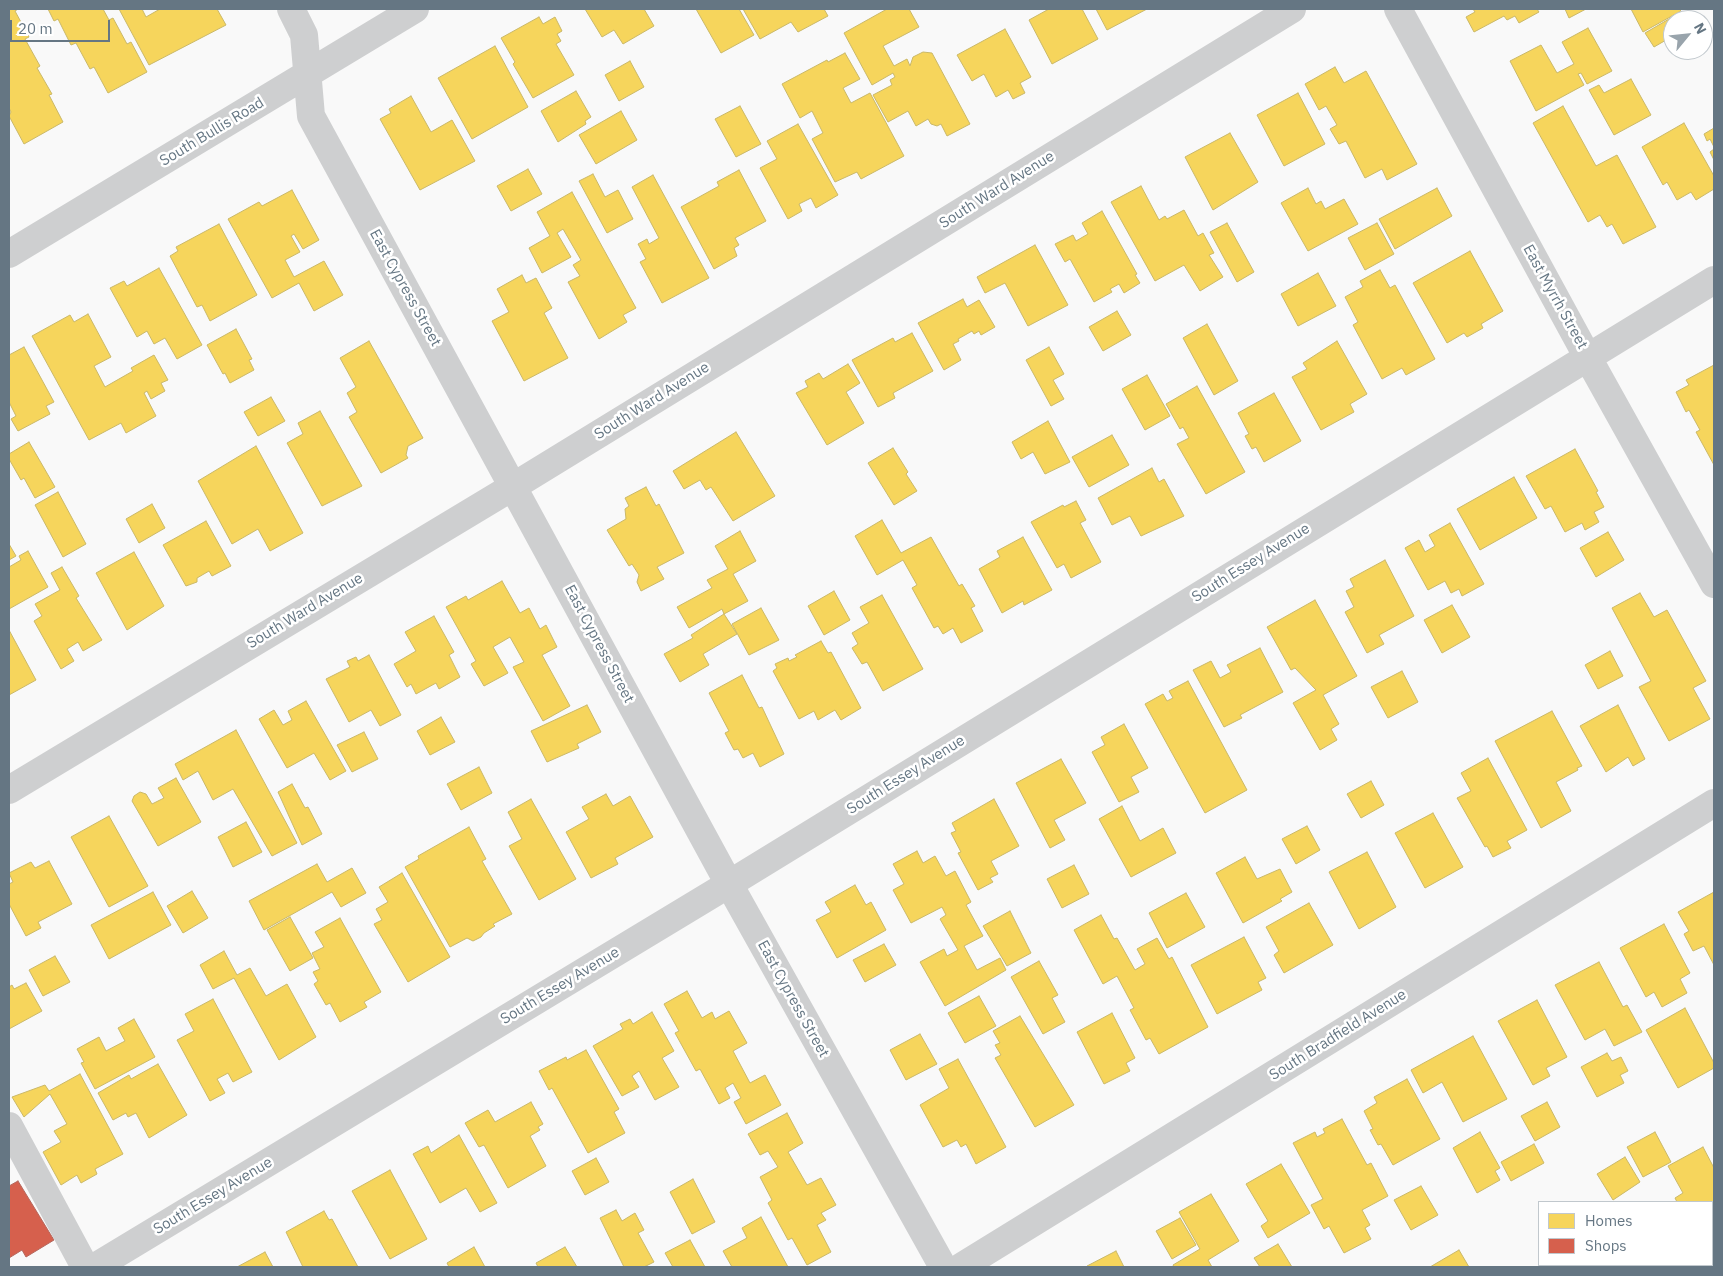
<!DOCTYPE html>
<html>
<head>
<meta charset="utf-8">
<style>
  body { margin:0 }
  #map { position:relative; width:1723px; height:1276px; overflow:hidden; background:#f9f9f9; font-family:"IBM Plex Sans",sans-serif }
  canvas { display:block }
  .frame { position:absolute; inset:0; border:10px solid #657683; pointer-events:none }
  .legend { position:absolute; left:1538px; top:1201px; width:175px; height:65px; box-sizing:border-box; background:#fff; border:1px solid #c1c8cd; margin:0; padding:6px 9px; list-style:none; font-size:15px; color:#657683 }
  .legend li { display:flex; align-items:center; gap:10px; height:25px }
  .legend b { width:25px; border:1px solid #c1c8cd }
  .north { position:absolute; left:1663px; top:10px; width:50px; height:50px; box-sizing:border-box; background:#fff; border:1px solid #c1c8cd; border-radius:50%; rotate:62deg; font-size:14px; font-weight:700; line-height:20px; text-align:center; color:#657683 }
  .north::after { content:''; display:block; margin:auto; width:18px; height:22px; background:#99a4ac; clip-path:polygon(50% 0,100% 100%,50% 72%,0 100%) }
  .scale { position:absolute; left:10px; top:20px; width:100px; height:22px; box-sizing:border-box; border:2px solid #657683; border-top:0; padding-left:6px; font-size:15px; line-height:18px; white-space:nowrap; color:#657683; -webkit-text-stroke:4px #fff; paint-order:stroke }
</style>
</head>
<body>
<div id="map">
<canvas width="1723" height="1276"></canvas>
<div class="frame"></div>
<ul class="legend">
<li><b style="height:14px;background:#f6d55c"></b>Homes</li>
<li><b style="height:14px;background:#d6604d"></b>Shops</li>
</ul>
<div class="north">N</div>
<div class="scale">20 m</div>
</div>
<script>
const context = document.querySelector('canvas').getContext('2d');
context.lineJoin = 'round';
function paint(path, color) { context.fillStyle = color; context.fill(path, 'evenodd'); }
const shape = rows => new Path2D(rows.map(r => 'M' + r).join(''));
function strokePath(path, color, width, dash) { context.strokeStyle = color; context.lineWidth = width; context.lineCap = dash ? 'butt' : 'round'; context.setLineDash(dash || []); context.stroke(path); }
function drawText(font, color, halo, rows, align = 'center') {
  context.font = font + ' "IBM Plex Sans",sans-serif'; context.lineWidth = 5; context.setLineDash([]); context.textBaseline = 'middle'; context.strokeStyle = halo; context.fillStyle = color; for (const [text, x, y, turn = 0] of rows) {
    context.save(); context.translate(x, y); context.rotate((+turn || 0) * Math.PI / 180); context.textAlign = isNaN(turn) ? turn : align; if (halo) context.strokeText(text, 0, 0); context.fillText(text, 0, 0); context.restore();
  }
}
const homes = shape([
  [9,9,18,9,15,11,29,37,25,39,40,66,37,68,52,94,49,95,63,122,24,144,9,116,11,112,9,108,9,9],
  [48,9,103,9,109,20,113,18,127,44,131,42,147,72,108,93,94,67,90,69,76,43,71,45,58,19,54,21,48,9],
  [119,9,142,9,146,17,160,9,217,9,226,25,149,65,119,9],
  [585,9,644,9,654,26,623,44,614,30,602,37,585,9],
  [696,9,739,9,754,35,721,53,696,9],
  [743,9,824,9,828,16,798,32,791,22,760,39,743,9],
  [887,9,909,9,919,27,883,46,894,66,907,59,910,66,913,57,923,52,932,53,970,124,947,136,941,124,937,126,931,124,928,119,916,126,908,111,888,122,873,95,892,85,890,80,895,77,893,73,872,85,844,33,887,9],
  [1049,9,1082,9,1098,39,1052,64,1029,20,1049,9],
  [1096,9,1147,9,1107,30,1096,9],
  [1473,9,1537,9,1539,12,1519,23,1515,16,1507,20,1504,16,1474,32,1466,17,1475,12,1473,9],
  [1565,9,1586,9,1569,18,1565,9],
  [1631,9,1679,9,1681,11,1643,32,1631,9],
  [1681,12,1686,20,1673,20,1673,36,1654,47,1645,33,1681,12],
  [539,17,543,24,555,17,562,31,557,34,561,41,556,44,574,75,533,98,513,64,515,62,501,38,539,17],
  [1588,28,1612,71,1587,84,1581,73,1578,74,1584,85,1536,111,1510,61,1541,45,1557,73,1574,64,1562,42,1588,28],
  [1005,29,1031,77,1020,83,1025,93,1013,99,1008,90,996,97,984,74,972,81,957,55,1005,29],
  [495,46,528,107,472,139,438,78,495,46],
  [845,53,860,79,843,88,851,103,870,93,904,156,861,179,857,172,835,182,812,139,823,133,812,111,800,118,782,84,827,60,828,62,845,53],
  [630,61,644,87,619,101,605,75,630,61],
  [1335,67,1344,83,1366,71,1417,164,1387,180,1382,169,1365,178,1346,141,1339,144,1330,129,1337,125,1326,106,1319,110,1305,84,1335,67],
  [1631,79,1651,115,1614,135,1589,90,1599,85,1604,93,1631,79],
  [576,91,591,117,585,121,586,124,558,142,541,111,576,91],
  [1298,93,1325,144,1284,166,1257,115,1298,93],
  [411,96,431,132,452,120,475,161,420,190,380,119,391,113,389,109,411,96],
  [740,106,761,144,736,157,715,119,740,106],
  [1563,106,1596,166,1617,155,1656,227,1623,244,1612,224,1607,227,1600,215,1588,222,1533,123,1563,106],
  [621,111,637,140,596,164,579,135,621,111],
  [1684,123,1714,176,1714,189,1696,200,1691,192,1677,200,1667,182,1663,185,1642,147,1684,123],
  [798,124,838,195,816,208,811,198,799,204,802,211,788,219,760,168,777,159,767,141,798,124],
  [1714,128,1714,147,1710,139,1707,141,1704,134,1714,128],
  [1230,133,1258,182,1213,210,1185,157,1230,133],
  [1714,149,1714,160,1710,152,1714,149],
  [528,169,542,194,511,211,497,186,528,169],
  [739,170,766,221,735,238,739,245,734,248,737,256,714,269,681,207,719,186,717,182,739,170],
  [593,174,605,197,618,190,633,219,607,233,579,181,593,174],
  [653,175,709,278,662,303,640,262,646,259,638,244,647,239,649,244,659,238,632,187,653,175],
  [1141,186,1159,220,1165,216,1167,219,1184,210,1198,236,1203,233,1214,253,1209,255,1223,277,1200,291,1184,265,1155,281,1111,202,1141,186],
  [1308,188,1316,204,1321,201,1325,209,1344,199,1358,224,1308,251,1281,203,1308,188],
  [1437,188,1452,216,1395,249,1379,219,1437,188],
  [292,190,319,240,303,249,294,234,291,236,300,252,285,260,294,277,324,261,343,295,314,311,299,283,272,298,228,219,259,202,262,206,292,190],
  [572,192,636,308,623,315,627,322,599,339,568,282,580,276,573,265,581,260,563,229,557,233,571,257,542,273,529,248,550,236,537,212,572,192],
  [1102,211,1137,274,1135,275,1140,283,1124,293,1119,284,1110,289,1112,292,1094,302,1070,259,1065,262,1055,244,1073,235,1076,241,1088,234,1082,223,1102,211],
  [1227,223,1254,272,1237,282,1210,232,1227,223],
  [1377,223,1394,254,1365,270,1348,238,1377,223],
  [219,224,257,295,210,321,202,305,197,307,170,256,178,251,176,247,219,224],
  [1035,245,1068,305,1028,326,1005,283,985,293,977,277,1035,245],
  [1470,251,1503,311,1481,324,1483,328,1467,337,1464,333,1447,343,1413,283,1470,251],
  [159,268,202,345,177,359,165,338,154,344,147,331,137,337,110,288,124,281,127,286,159,268],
  [1380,270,1390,288,1395,285,1435,359,1406,375,1402,368,1382,379,1353,325,1358,322,1345,297,1363,287,1360,281,1380,270],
  [1318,273,1336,306,1298,326,1281,294,1318,273],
  [522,275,526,283,536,278,552,308,544,313,568,358,524,381,492,321,509,312,497,289,522,275],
  [963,299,967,307,979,300,995,327,981,335,979,331,974,334,972,331,958,339,959,341,953,344,961,360,944,370,918,323,963,299],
  [1117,311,1131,335,1103,351,1089,327,1117,311],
  [88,314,111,357,94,366,105,387,133,371,131,368,154,355,168,380,161,383,165,391,151,399,147,391,144,393,156,416,126,433,121,423,89,440,32,336,70,315,74,322,88,314],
  [1207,324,1238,381,1214,395,1183,338,1207,324],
  [236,329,252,359,249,360,254,370,230,383,225,373,223,374,207,345,236,329],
  [912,333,933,371,893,393,895,398,878,407,852,360,893,338,895,342,912,333],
  [369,341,423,438,408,446,406,455,408,458,381,473,349,417,357,412,347,393,356,387,340,358,369,341],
  [1337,341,1367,394,1350,404,1354,412,1321,430,1292,377,1307,369,1303,363,1337,341],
  [24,347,54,402,46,406,50,414,18,431,11,419,16,416,9,402,9,355,24,347],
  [1049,347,1064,374,1053,380,1064,399,1051,406,1026,360,1049,347],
  [848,364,860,383,846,392,864,423,827,445,796,393,808,387,805,381,819,373,823,379,848,364],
  [1714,365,1714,465,1696,432,1700,430,1689,410,1686,412,1676,392,1689,385,1686,380,1714,365],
  [1147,375,1170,416,1145,430,1122,389,1147,375],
  [1197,386,1245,472,1206,494,1177,444,1189,438,1183,427,1180,429,1166,404,1197,386],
  [1274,393,1301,441,1264,462,1256,447,1252,449,1245,436,1249,434,1238,413,1274,393],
  [271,397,285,421,258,436,244,412,271,397],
  [320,411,362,486,322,506,287,443,303,434,298,423,320,411],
  [1048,421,1070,462,1045,474,1033,452,1021,459,1012,442,1048,421],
  [736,432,775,496,733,521,711,487,706,490,700,480,684,489,673,471,736,432],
  [1112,435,1129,465,1089,487,1072,457,1112,435],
  [29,442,55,487,35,498,24,478,21,480,9,459,9,454,29,442],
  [256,446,303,533,270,551,258,529,232,544,198,481,256,446],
  [893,448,908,472,906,474,917,491,894,505,868,463,893,448],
  [1575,449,1598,491,1596,492,1604,507,1594,512,1599,522,1585,530,1582,523,1565,532,1551,506,1545,509,1526,476,1575,449],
  [1152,468,1159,482,1164,479,1184,516,1141,536,1130,516,1112,525,1098,498,1152,468],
  [1514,477,1537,518,1480,550,1457,509,1514,477],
  [646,487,656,506,659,504,684,553,657,567,664,579,641,591,637,582,639,575,632,564,629,566,607,530,626,519,625,509,629,506,625,498,646,487],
  [58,492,86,544,63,557,35,505,58,492],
  [1076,501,1086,520,1080,523,1101,562,1071,578,1064,564,1057,568,1031,522,1063,505,1064,507,1076,501],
  [152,504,165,528,139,543,126,519,152,504],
  [882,520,901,553,931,537,959,586,962,584,975,606,971,608,983,631,961,643,953,628,943,634,938,626,934,628,912,588,917,585,903,560,877,575,855,536,882,520],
  [206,521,231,566,212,576,209,571,197,578,197,582,186,586,163,545,206,521],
  [1450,523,1484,584,1462,596,1459,589,1451,593,1445,581,1428,590,1405,548,1419,540,1425,552,1435,546,1429,535,1450,523],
  [740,531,756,561,733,574,748,601,724,614,722,609,689,628,677,607,712,588,707,580,728,569,715,546,740,531],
  [1608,532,1624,560,1596,577,1580,548,1608,532],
  [1023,537,1052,590,1024,605,1023,601,1002,613,979,569,1000,557,997,551,1023,537],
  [9,544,16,556,9,560,9,544],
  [28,551,48,587,9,609,9,567,21,560,19,556,28,551],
  [134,552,164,606,127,630,96,573,134,552],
  [1385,560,1414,616,1379,635,1384,644,1367,653,1345,612,1354,607,1346,591,1354,587,1350,579,1385,560],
  [62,567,79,596,76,598,102,640,83,651,78,642,67,649,74,661,61,669,34,621,42,616,35,604,60,590,51,573,62,567],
  [502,581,520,613,529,608,540,629,546,625,557,647,542,655,570,706,543,721,513,667,524,662,510,637,493,647,508,673,484,686,471,664,476,661,446,607,466,596,468,600,502,581],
  [834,591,850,620,824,635,808,606,834,591],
  [1640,593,1654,617,1667,610,1706,681,1693,688,1710,719,1669,741,1639,687,1651,681,1612,608,1640,593],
  [882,595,923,669,883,691,867,662,862,664,852,648,858,644,852,633,869,623,860,607,882,595],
  [1315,600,1357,676,1323,695,1339,724,1331,729,1337,740,1320,750,1293,703,1316,690,1295,668,1291,670,1267,627,1315,600],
  [1452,605,1470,637,1442,653,1424,620,1452,605],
  [761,608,779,640,749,655,732,624,761,608],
  [724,614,737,634,703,654,709,665,680,682,664,654,693,638,691,635,724,614],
  [434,616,454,652,449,655,460,677,439,689,436,683,416,694,411,684,407,687,394,664,416,651,405,632,434,616],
  [9,630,36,680,9,695,9,630],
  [821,641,828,653,831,652,861,708,841,720,835,710,818,720,814,711,799,719,773,671,777,668,775,664,788,658,789,661,797,657,795,655,821,641],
  [1260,648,1283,692,1240,715,1242,718,1224,727,1193,670,1211,661,1220,678,1231,672,1227,665,1260,648],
  [1610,651,1623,676,1598,689,1585,665,1610,651],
  [369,655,401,715,380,726,371,710,349,722,326,679,350,667,347,661,356,657,358,661,369,655],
  [1402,671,1418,702,1388,718,1371,687,1402,671],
  [742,675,759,708,762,707,784,754,760,767,753,753,743,758,738,749,734,750,725,733,729,731,709,693,742,675],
  [1188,681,1247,790,1205,813,1145,704,1163,694,1167,701,1173,698,1169,691,1188,681],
  [306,701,346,771,330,780,314,753,287,768,259,719,274,710,283,725,292,720,288,711,306,701],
  [587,705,601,732,577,744,579,748,547,762,531,731,587,705],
  [1618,705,1645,759,1633,766,1628,757,1606,772,1580,726,1618,705],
  [1552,711,1582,766,1577,768,1578,770,1556,782,1571,811,1541,828,1495,741,1552,711],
  [441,717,455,742,430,755,417,731,441,717],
  [1124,724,1148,768,1131,777,1139,792,1119,802,1092,752,1105,745,1101,737,1124,724],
  [236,730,297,843,272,856,233,789,213,800,198,771,183,780,175,764,236,730],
  [364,732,378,759,352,772,337,745,364,732],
  [1488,758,1527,830,1507,841,1511,848,1493,857,1487,846,1485,847,1457,798,1471,791,1461,773,1488,758],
  [1061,759,1086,803,1054,820,1065,840,1050,848,1016,783,1061,759],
  [479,767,492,793,461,810,447,784,479,767],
  [176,778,201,822,158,846,132,801,134,796,140,792,146,794,152,804,164,798,158,788,176,778],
  [1371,781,1384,805,1361,818,1347,794,1371,781],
  [292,784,305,808,308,807,322,834,302,845,278,792,292,784],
  [606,794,613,806,630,796,653,837,615,858,618,864,591,878,566,832,589,819,582,807,606,794],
  [531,799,576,879,539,900,509,846,522,839,508,812,531,799],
  [994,799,1019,846,991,861,998,874,990,878,993,882,978,890,958,853,961,852,951,833,956,831,952,823,994,799],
  [1122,806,1140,841,1163,828,1176,853,1131,877,1099,819,1122,806],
  [1433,813,1463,867,1425,888,1395,833,1433,813],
  [109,816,148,886,109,907,71,837,109,816],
  [246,822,262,852,233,867,218,837,246,822],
  [1307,826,1320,850,1296,864,1282,839,1307,826],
  [469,827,486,859,482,861,512,914,493,924,495,926,484,933,481,937,473,941,467,938,450,947,405,867,419,859,418,856,469,827],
  [917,851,923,863,935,856,946,876,955,871,971,902,966,905,983,936,964,946,977,970,1000,958,1006,970,945,1006,920,962,944,949,947,956,958,950,940,919,946,915,942,907,911,923,893,890,904,884,893,864,917,851],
  [1367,852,1396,907,1359,929,1329,872,1367,852],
  [1245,857,1257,879,1280,869,1292,892,1280,899,1282,901,1243,923,1216,873,1245,857],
  [49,861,72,904,38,922,41,928,26,936,9,904,9,884,13,882,9,873,31,862,35,868,49,861],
  [317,864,327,882,352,868,366,893,341,907,332,892,264,930,249,901,317,864],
  [1074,865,1089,894,1062,908,1047,879,1074,865],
  [402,873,450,957,408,982,374,924,382,920,376,909,388,902,379,887,402,873],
  [855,885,866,905,871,902,886,930,837,958,816,920,831,912,825,902,855,885],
  [192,891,208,918,183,933,167,906,192,891],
  [153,892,171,925,109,959,91,925,153,892],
  [1714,892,1714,965,1704,946,1693,951,1684,934,1689,931,1678,912,1714,892],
  [1186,893,1205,927,1167,948,1149,913,1186,893],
  [1309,903,1333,945,1284,973,1274,955,1279,951,1266,927,1309,903],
  [1010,911,1031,953,1007,966,983,926,1010,911],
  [1101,915,1114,939,1117,938,1135,970,1145,964,1137,949,1157,938,1169,959,1172,957,1208,1027,1159,1054,1150,1038,1146,1040,1130,1010,1134,1008,1117,976,1103,984,1074,930,1101,915],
  [290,917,313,958,290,971,267,930,290,917],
  [340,918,381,992,364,1002,367,1007,340,1022,330,1003,326,1005,314,984,318,981,313,972,320,969,312,953,324,947,315,932,340,918],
  [1664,924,1690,973,1680,979,1687,993,1662,1007,1654,992,1646,997,1620,948,1664,924],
  [1244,937,1266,978,1258,982,1262,990,1217,1014,1191,965,1244,937],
  [884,944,896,965,865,982,853,960,884,944],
  [224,951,237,975,250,968,266,996,287,984,316,1037,279,1060,234,978,213,989,200,965,224,951],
  [55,956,70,982,43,996,29,970,55,956],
  [1039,961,1058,995,1052,998,1065,1022,1043,1034,1011,977,1039,961],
  [1599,962,1623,1007,1627,1005,1642,1032,1614,1046,1605,1029,1585,1040,1555,985,1599,962],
  [26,983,42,1011,9,1029,9,987,12,985,14,989,26,983],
  [687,991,702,1018,712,1012,715,1019,729,1011,747,1043,733,1051,750,1083,765,1075,781,1105,746,1124,734,1102,741,1098,733,1083,725,1088,730,1098,719,1104,700,1069,696,1071,675,1033,679,1031,664,1004,687,991],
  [979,996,996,1026,965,1043,948,1013,979,996],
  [213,999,252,1072,233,1082,228,1073,217,1079,225,1093,210,1101,177,1040,194,1031,185,1014,213,999],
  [1537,1000,1567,1057,1546,1068,1550,1076,1533,1085,1498,1021,1537,1000],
  [1685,1008,1714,1063,1714,1068,1678,1088,1646,1030,1685,1008],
  [652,1012,674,1051,662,1058,679,1087,655,1100,639,1071,632,1076,639,1087,622,1096,593,1046,623,1029,620,1024,630,1019,633,1024,652,1012],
  [1112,1013,1135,1058,1126,1063,1130,1071,1104,1084,1077,1032,1112,1013],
  [1020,1016,1074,1105,1035,1127,995,1058,1001,1055,995,1045,1000,1043,993,1031,1020,1016],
  [134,1019,155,1057,95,1089,81,1063,84,1062,77,1049,99,1037,106,1051,125,1041,118,1028,134,1019],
  [920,1034,937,1064,906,1080,890,1050,920,1034],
  [1473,1036,1507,1099,1463,1122,1442,1082,1423,1093,1411,1070,1473,1036],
  [586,1050,619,1109,614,1112,625,1133,588,1153,552,1088,549,1090,539,1071,566,1057,567,1060,586,1050],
  [1607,1053,1612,1061,1621,1057,1628,1071,1620,1075,1624,1083,1597,1097,1581,1067,1607,1053],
  [958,1059,1006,1147,976,1164,966,1144,961,1147,957,1140,943,1147,920,1105,949,1088,939,1069,958,1059],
  [158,1064,187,1115,149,1138,136,1113,128,1117,126,1113,113,1120,98,1093,129,1075,131,1079,158,1064],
  [80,1074,123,1154,95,1169,97,1174,81,1183,77,1175,61,1185,43,1152,61,1142,54,1131,67,1124,50,1094,24,1117,12,1097,45,1085,49,1091,80,1074],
  [1407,1079,1440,1139,1393,1165,1381,1144,1378,1145,1370,1130,1373,1129,1364,1111,1377,1103,1374,1097,1407,1079],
  [531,1102,543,1124,538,1127,540,1130,530,1136,546,1166,508,1188,484,1145,479,1147,465,1123,488,1110,495,1122,531,1102],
  [1547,1102,1560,1127,1535,1141,1521,1116,1547,1102],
  [787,1113,803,1143,788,1152,807,1185,821,1178,836,1205,821,1213,826,1220,817,1225,831,1252,807,1265,792,1238,788,1240,768,1203,772,1200,760,1177,778,1167,768,1151,760,1155,748,1134,787,1113],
  [1342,1119,1367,1165,1371,1163,1388,1196,1362,1210,1370,1225,1365,1228,1371,1239,1344,1253,1329,1226,1324,1229,1311,1205,1323,1199,1293,1143,1315,1132,1317,1137,1325,1133,1323,1129,1342,1119],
  [1480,1132,1500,1168,1495,1171,1500,1180,1477,1193,1453,1148,1480,1132],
  [1655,1132,1671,1162,1643,1177,1627,1147,1655,1132],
  [459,1135,497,1203,480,1212,466,1188,440,1203,413,1154,428,1146,431,1153,459,1135],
  [1534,1144,1544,1163,1511,1181,1501,1162,1534,1144],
  [1703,1147,1714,1168,1714,1248,1712,1250,1712,1202,1677,1202,1675,1198,1683,1193,1668,1166,1703,1147],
  [1625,1157,1640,1182,1613,1200,1597,1174,1625,1157],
  [596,1158,609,1182,585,1195,572,1171,596,1158],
  [1281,1164,1310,1213,1268,1238,1261,1226,1268,1221,1246,1184,1281,1164],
  [390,1170,427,1239,390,1259,352,1191,390,1170],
  [693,1179,715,1222,692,1234,670,1192,693,1179],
  [1421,1186,1438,1215,1411,1230,1394,1200,1421,1186],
  [1211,1194,1239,1241,1208,1260,1212,1267,1174,1267,1173,1265,1200,1249,1179,1212,1211,1194],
  [616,1210,622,1221,635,1213,644,1230,638,1233,654,1262,644,1267,624,1267,600,1218,616,1210],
  [324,1211,329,1220,332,1219,358,1267,303,1267,286,1232,324,1211],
  [761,1217,788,1267,732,1267,723,1251,747,1238,742,1228,761,1217],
  [1180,1218,1196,1245,1172,1259,1156,1231,1180,1218],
  [690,1240,705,1267,673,1267,665,1253,690,1240],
  [1278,1244,1292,1267,1260,1267,1254,1258,1278,1244],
  [474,1247,485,1267,449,1267,447,1263,474,1247],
  [565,1247,577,1267,538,1267,536,1263,565,1247],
  [1459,1250,1469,1267,1430,1267,1459,1250],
  [1116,1251,1124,1267,1087,1267,1087,1266,1116,1251],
  [265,1252,273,1267,237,1267,265,1252],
  [1575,1265,1589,1265,1591,1267,1571,1267,1575,1265],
  [1607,1265,1664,1265,1660,1267,1609,1267,1607,1265]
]);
paint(homes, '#f6d55c');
strokePath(homes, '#cab868', 1);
const shops = shape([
  [18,1181,54,1240,26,1257,22,1250,9,1258,9,1186,18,1181]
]);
paint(shops, '#d6604d');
strokePath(shops, '#b4675d', 1);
strokePath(shape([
  [291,9,304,35,311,116,729,884,943,1267],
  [1398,9,1587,356,1714,584],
  [9,254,415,9],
  [9,790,514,486,1292,9],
  [9,1126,85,1267],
  [95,1267,729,884,1714,280],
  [961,1267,1714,803]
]), '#cecfd0', 28);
drawText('15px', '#657683', '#fff', [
  ["South Bullis Road",212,132,-31],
  ["South Ward Avenue",997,190,-32],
  ["East Cypress Street",405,288,61],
  ["East Myrrh Street",1555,297,61],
  ["South Ward Avenue",652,401,-32],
  ["South Essey Avenue",1251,563,-32],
  ["South Ward Avenue",305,611,-31],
  ["East Cypress Street",599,644,62],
  ["South Essey Avenue",906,775,-32],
  ["South Essey Avenue",560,986,-31],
  ["East Cypress Street",793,999,61],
  ["South Bradfield Avenue",1338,1035,-32],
  ["South Essey Avenue",213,1196,-31]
]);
</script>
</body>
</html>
